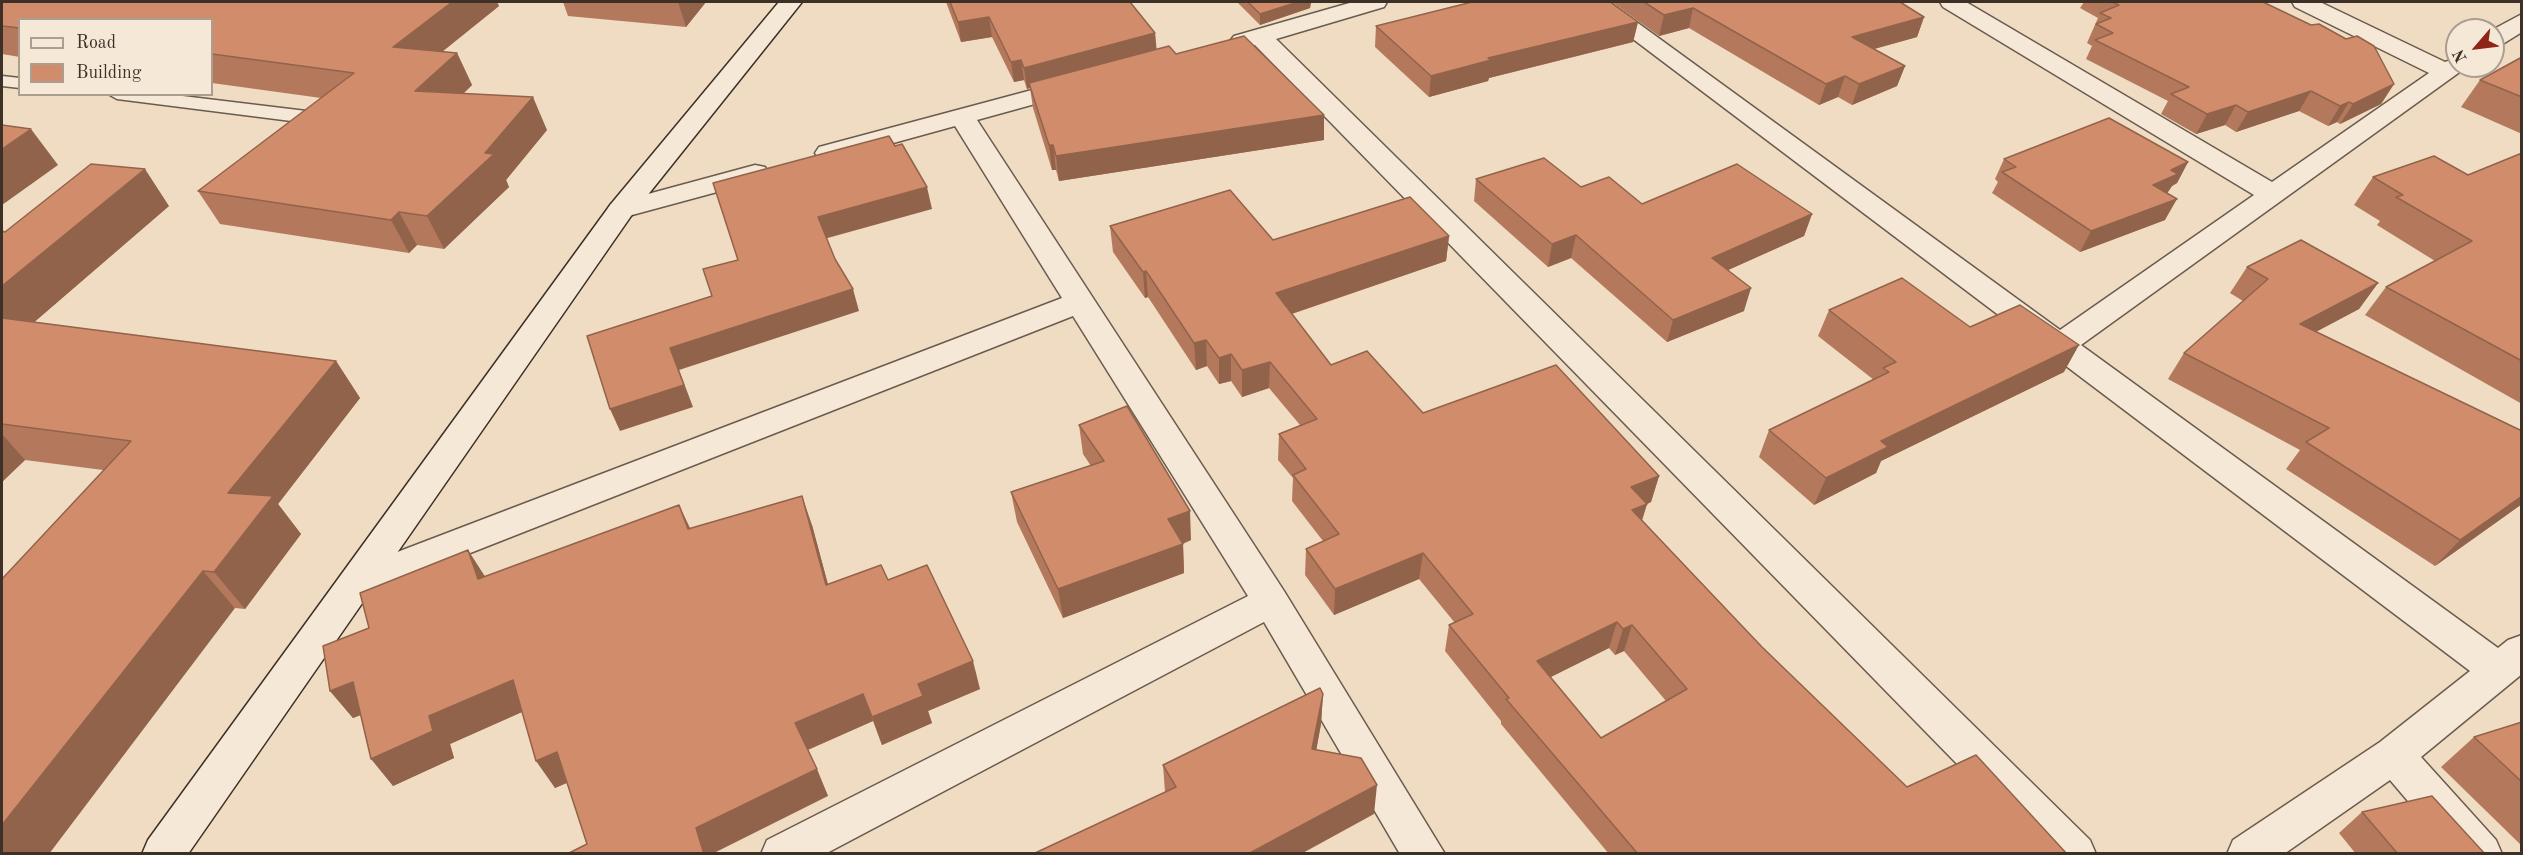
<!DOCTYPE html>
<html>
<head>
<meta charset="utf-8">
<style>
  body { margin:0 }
  #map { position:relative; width:2523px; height:855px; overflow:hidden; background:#efdcc2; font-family:"Old Standard TT",serif }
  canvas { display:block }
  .frame { position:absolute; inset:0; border:3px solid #3c3027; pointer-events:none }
  .legend { position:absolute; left:18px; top:18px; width:195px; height:78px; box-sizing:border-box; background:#f5e8d7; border:2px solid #ab9e91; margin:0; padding:8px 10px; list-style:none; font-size:18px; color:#3c3027 }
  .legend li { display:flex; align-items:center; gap:12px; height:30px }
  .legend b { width:30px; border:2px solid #ab9e91 }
  .north { position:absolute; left:2445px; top:18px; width:60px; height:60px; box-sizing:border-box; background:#f5e8d7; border:2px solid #ab9e91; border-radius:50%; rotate:242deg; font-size:16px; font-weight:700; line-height:24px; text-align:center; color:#3c3027 }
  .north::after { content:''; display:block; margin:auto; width:21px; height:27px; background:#8f2418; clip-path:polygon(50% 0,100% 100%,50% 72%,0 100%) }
</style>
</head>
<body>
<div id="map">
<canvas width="2523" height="855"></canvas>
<div class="frame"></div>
<ul class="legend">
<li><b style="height:8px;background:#f5e8d7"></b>Road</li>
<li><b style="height:16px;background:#d18d6b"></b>Building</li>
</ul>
<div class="north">N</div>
</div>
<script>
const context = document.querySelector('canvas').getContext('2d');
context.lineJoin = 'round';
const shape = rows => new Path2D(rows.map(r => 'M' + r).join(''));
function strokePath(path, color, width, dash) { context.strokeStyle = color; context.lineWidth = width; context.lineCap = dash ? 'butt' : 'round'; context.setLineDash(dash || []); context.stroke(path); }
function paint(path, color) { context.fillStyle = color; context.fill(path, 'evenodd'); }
const lane = shape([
  [2,76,20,78,20,88,2,86,2,76],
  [108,94,166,94,323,113,332,119,323,125,117,99,108,94]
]);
const street = shape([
  [1353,2,1387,2,1384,7,1276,39,2090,840,2096,854,2045,854,1255,45,1242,48,1234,46,1230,41,1234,36,1353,2],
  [1584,2,1609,2,2060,330,2254,195,1943,7,1940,2,1966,2,2272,182,2429,73,2295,7,2292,2,2320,2,2445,62,2457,58,2457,66,2468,66,2081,345,2498,648,2508,640,2522,635,2522,674,2421,757,2496,840,2502,854,2453,854,2390,780,2284,854,2227,854,2233,840,2380,742,2470,671,1584,2],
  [2522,14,2522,32,2501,45,2493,47,2492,30,2522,14],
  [1073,79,1082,81,1085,86,1082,91,977,120,1284,591,1445,854,1400,854,1264,622,825,854,761,854,767,840,1248,596,1073,316,371,592,358,596,345,592,340,582,345,572,1062,298,955,126,828,161,819,159,815,153,819,147,1073,79],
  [755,165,765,167,768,173,765,179,621,218,611,216,607,210,611,204,755,165]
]);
const secondary = shape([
  [779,2,802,2,631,216,188,854,142,854,148,840,611,204,779,2]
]);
strokePath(lane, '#695b4e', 3);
strokePath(street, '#695b4e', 3);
strokePath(secondary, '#3c3027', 3);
paint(lane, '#f5e8d7');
paint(street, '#f5e8d7');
paint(secondary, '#f5e8d7');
paint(shape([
  [2,2,497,2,499,6,442,52,457,53,472,85,463,94,547,130,506,180,509,187,444,249,417,245,409,253,220,224,198,191,321,98,212,83,212,20,20,20,20,57,2,54],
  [563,2,706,2,686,27,568,16],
  [946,2,1130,2,1155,33,1156,50,1176,54,1324,140,1059,181,1056,170,1052,170,1033,108,1030,88,1027,89,1024,80,1014,82,992,37,961,42],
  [1237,2,1311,2,1310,8,1260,25],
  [1612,2,1900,2,1924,17,1917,37,1874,49,1905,66,1897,86,1852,105,1838,97,1819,105,1689,28,1659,36],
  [2084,2,2263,2,2394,84,2381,104,2340,124,2337,122,2328,126,2299,111,2236,132,2225,125,2196,134,2161,114,2168,101,2086,59,2092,46,2087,43,2098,18,2080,8],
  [1638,22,1633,42,1489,78,1488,81,1429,97,1375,47,1376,26],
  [2522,57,2522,134,2461,107,2480,80],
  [2522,153,2522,404,2365,315,2386,287,2435,261,2377,225,2380,221,2354,205,2373,177,2468,175],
  [2004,159,2188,162,2177,183,2172,186,2167,193,2165,220,2080,252,1992,193,1998,182,1995,179],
  [1476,179,1581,187,1642,204,1812,214,1804,236,1728,270,1744,311,1667,342,1571,258,1548,267,1474,201],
  [169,206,34,322,336,361,360,398,278,504,301,534,245,609,235,608,103,470,25,460,2,482,2,231,5,232],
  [1110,226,1273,240,1449,236,1446,261,1292,314,1331,365,1423,413,1659,476,1651,502,1647,504,1642,520,1762,647,1907,787,2067,854,1609,854,1501,724,1501,721,1445,651,1449,625,1455,623,1419,579,1334,615,1305,575,1306,549,1323,541,1292,501,1293,478,1278,460,1279,434,1300,425,1269,388,1242,397,1231,381,1219,384,1207,366,1196,370,1148,297,1145,298,1113,252],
  [1609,648,1615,655,1624,651,1666,701,1601,738,1550,677],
  [2247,267,2378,283,2359,309,2316,332,2522,504,2435,566,2286,469,2300,450,2168,379,2184,353,2243,301,2230,293],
  [1829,310,1970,327,2064,372,1881,461,1876,473,1814,505,1759,457,1769,430,1874,380,1818,336],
  [1079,425,1191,540,1183,544,1184,573,1063,618,1017,522,1011,492,1091,466,1083,454],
  [679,505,690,528,812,525,828,585,888,580,980,689,928,711,932,723,882,745,873,721,808,750,828,796,587,844,567,783,555,788,522,712,450,744,454,758,393,786,361,715,353,718,330,691,369,628,485,577],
  [1323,694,1321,724,1316,750,1374,814,1165,792,1163,765],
  [2522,722,2522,846,2441,767,2474,737],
  [2362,812,2485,854,2356,854,2339,833]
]), '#b4795c');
paint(shape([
  [452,2,497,2,499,6,408,79,393,47],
  [678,2,706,2,686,27],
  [1298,2,1311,2,1310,8,1260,25,1260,14],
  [1693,8,1689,28,1659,36,1664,15],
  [989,17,992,37,961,42,958,22],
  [1924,17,1917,37,1845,57,1852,37],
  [1638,22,1633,42,1489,78,1488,81,1429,97,1431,76,1488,58],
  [1155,33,1157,53,1029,83,1030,88,1027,89,1024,68],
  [457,53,472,85,431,124,415,91],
  [1021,60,1024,80,1014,82,1011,62],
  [1905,66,1897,86,1852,105,1859,84],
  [1845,76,1838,97,1819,105,1826,84],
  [2394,84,2381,104,2340,124,2353,104],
  [2311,91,2299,111,2236,132,2248,112],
  [533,97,547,130,506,180,509,187,444,249,427,216,485,153],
  [2349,102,2337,122,2328,126,2340,106],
  [2236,105,2225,125,2196,134,2207,114],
  [1324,115,1324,140,1059,181,1056,156],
  [31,129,58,165,2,205,2,149],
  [1049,145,1053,145,1056,170,1052,170],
  [2188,162,2177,183,2172,186,2166,195,2153,185,2171,170],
  [145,169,169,206,2,350,2,286],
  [927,187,932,209,824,239,818,217],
  [2177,199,2165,220,2080,252,2091,231],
  [399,212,417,245,409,253,391,220],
  [1812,214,1804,236,1706,280,1712,258],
  [1576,235,1571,258,1548,267,1552,244],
  [1449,236,1446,261,1276,319,1276,293],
  [1146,271,1148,297,1145,298,1143,272],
  [2378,283,2359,309,2281,350,2300,324],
  [1751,288,1744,311,1667,342,1673,320],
  [853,289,859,311,679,370,693,407,620,431,610,409,670,348],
  [1206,340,1207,366,1196,370,1194,343],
  [2079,345,2064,372,1881,461,1876,473,1814,505,1826,478,1881,441],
  [1231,354,1231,381,1219,384,1219,358],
  [336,361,360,398,278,504,301,534,245,609,214,572,228,493],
  [1270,362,1269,388,1242,397,1242,370],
  [2,434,25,460,2,482],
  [1659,476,1651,502,1647,504,1639,530,1625,536,1631,487],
  [802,496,812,525,836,614,826,585],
  [2522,496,2522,504,2435,566,2460,540],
  [679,505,692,533,688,529],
  [1190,511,1191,540,1171,548,1168,519],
  [1183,544,1184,573,1063,618,1058,589],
  [468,550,486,578,478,579],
  [1423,553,1419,579,1334,615,1335,589],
  [203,571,235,608,49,854,2,854,2,825],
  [1617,622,1609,648,1531,687,1537,661],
  [1632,625,1624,651,1615,655,1623,629],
  [973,661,980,689,928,711,932,723,882,745,872,717,918,684],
  [513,680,531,708,450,744,454,758,393,786,371,759,429,716],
  [353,682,376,709,353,718,330,691],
  [863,694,873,721,807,750,795,723],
  [1323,694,1321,724,1311,779,1312,749],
  [557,752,575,779,555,788,536,761],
  [817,769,828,796,712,854,704,854,696,828],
  [1377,785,1374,814,1301,854,1248,854]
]), '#92634b');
const building = shape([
  [2,2,452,2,393,47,457,53,415,91,533,97,485,153,494,154,427,216,399,212,391,220,198,191,354,73,212,54,212,20,20,20,20,28,2,26,2,2],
  [950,2,1130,2,1155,33,1024,68,1021,60,1011,62,989,17,958,22,950,2],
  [1248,2,1298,2,1260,14,1248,2],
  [1472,2,1610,2,1638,22,1488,58,1491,60,1431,76,1376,26,1472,2],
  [1644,2,1900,2,1924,17,1852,37,1905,66,1859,84,1845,76,1826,84,1693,8,1664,15,1644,2],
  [2112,2,2263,2,2311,25,2319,24,2346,39,2357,36,2374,46,2394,84,2353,104,2349,102,2340,106,2311,91,2248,112,2236,105,2207,114,2171,94,2189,87,2095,40,2113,33,2096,24,2111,18,2100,13,2119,5,2112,2],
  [1244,36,1324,115,1056,156,1053,145,1049,145,1029,83,1169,46,1176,54,1244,36],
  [2522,57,2522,97,2480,80,2522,57],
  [2109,118,2188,162,2171,170,2178,174,2153,185,2177,199,2091,231,2002,172,2016,167,2004,159,2109,118],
  [2,125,31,129,2,149,2,125],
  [889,136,895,146,902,144,927,187,818,217,835,259,853,289,670,348,684,385,610,409,587,336,712,296,703,269,738,260,713,183,889,136],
  [2522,153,2522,361,2386,287,2472,241,2396,197,2403,195,2373,177,2434,156,2468,175,2522,153],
  [1544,158,1581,187,1609,177,1642,204,1737,164,1812,214,1712,258,1751,288,1673,320,1576,235,1552,244,1476,179,1544,158],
  [91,164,145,169,2,286,2,231,5,232,91,164],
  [1230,190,1273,240,1410,197,1449,236,1276,293,1331,365,1367,351,1423,413,1556,365,1659,476,1631,487,1647,504,1632,510,1762,647,1907,787,1976,755,2067,854,1638,854,1506,699,1509,698,1449,625,1473,614,1423,553,1335,589,1306,549,1339,534,1293,475,1306,469,1279,434,1317,419,1270,362,1242,370,1231,354,1219,358,1206,340,1194,343,1146,271,1143,272,1110,226,1230,190],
  [1617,622,1623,629,1632,625,1687,689,1601,738,1537,661,1617,622],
  [2301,240,2378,283,2300,324,2522,431,2522,496,2460,540,2306,442,2329,428,2184,353,2268,279,2247,267,2301,240],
  [1902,278,1970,327,2020,305,2079,345,1881,441,1888,447,1826,478,1769,430,1889,372,1883,368,1896,362,1829,310,1902,278],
  [2,318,336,361,228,493,273,496,214,572,203,571,2,825,2,579,131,441,2,424,2,318],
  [1127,406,1190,511,1168,519,1183,544,1058,589,1011,492,1104,461,1079,425,1127,406],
  [802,496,826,585,881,565,888,580,927,565,973,661,918,684,923,696,872,717,863,694,795,723,817,769,696,828,704,854,569,854,569,853,587,844,557,752,536,761,513,680,429,716,433,731,371,759,353,682,330,691,323,646,369,628,360,593,468,550,478,579,679,505,688,529,802,496],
  [1320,688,1323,694,1312,749,1361,758,1377,785,1248,854,1033,854,1176,787,1163,765,1320,688],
  [2522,722,2522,782,2474,737,2522,722],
  [2432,796,2485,854,2398,854,2362,812,2432,796]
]);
paint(building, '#d18d6b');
strokePath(building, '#92634b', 1.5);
</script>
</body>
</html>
